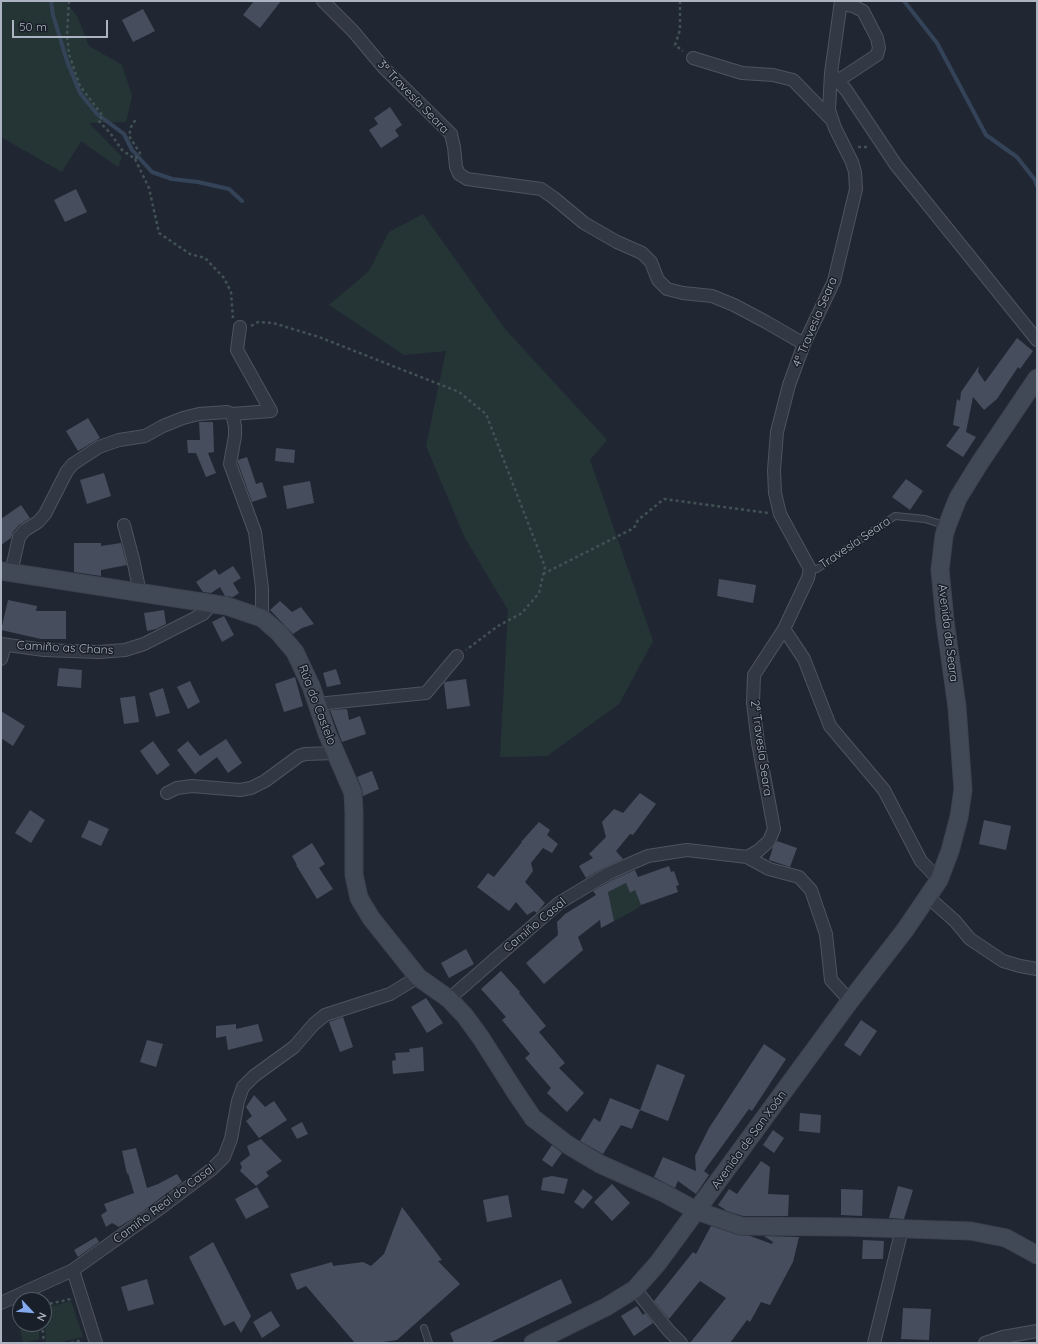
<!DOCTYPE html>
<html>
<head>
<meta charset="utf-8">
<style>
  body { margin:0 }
  #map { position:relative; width:1038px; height:1344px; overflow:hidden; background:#202733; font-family:Quicksand,sans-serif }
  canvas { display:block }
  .frame { position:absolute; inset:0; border:2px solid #adb4c1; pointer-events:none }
  .north { position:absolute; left:12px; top:1292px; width:40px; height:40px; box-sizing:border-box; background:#191f28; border:1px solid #545b65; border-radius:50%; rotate:116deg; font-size:11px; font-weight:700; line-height:16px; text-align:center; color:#adb4c1 }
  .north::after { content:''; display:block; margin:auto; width:14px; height:18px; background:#84a9ef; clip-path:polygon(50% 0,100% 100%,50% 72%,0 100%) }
  .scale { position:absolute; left:12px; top:20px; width:96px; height:18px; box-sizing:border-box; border:2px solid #adb4c1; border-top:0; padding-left:5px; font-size:12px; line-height:14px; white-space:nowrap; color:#adb4c1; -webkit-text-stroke:3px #191f28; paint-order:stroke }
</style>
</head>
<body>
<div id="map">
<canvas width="1038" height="1344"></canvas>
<div class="frame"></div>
<div class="north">N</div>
<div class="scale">50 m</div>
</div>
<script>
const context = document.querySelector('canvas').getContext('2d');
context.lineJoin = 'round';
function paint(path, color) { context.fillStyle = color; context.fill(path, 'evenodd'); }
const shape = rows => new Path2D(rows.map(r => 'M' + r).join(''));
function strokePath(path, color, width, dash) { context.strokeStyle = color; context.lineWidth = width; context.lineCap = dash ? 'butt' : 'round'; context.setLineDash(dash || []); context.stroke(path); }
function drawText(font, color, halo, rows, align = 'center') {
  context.font = font + ' Quicksand,sans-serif'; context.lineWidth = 3; context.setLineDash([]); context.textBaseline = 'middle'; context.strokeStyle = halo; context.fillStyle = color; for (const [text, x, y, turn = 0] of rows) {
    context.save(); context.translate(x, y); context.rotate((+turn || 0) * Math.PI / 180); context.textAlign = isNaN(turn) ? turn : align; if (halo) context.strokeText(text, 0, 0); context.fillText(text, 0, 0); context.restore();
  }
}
paint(shape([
  [1,1,65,1,77,16,89,46,122,65,132,96,126,122,89,123,122,157,118,167,81,141,62,172,1,137],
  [423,214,505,329,607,440,590,460,653,641,619,704,547,756,500,757,508,610,465,538,426,446,446,351,404,355,329,305,369,271,389,232],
  [626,883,630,893,635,890,641,905,633,911,614,921,608,892],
  [71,1301,83,1337,56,1343,46,1343,44,1308],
  [19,1323,39,1324,39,1339,23,1343]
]), '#253536');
strokePath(shape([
  [51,1,53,15,67,61,80,93,97,114,124,134,132,150,152,172,172,179,198,182,229,189,242,201],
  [904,1,937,43,986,135,1017,157,1035,180,1037,186]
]), '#354359', 4);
paint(shape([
  [254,1,281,1,260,28,243,15],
  [143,9,155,31,133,42,122,20],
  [390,107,402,125,395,130,399,136,381,148,369,130,378,124,374,118],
  [76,189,87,212,65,222,54,200],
  [1017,338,1033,351,1020,369,1018,367,997,399,984,410,973,397,966,432,976,437,963,457,946,446,960,427,953,425,957,399,960,401,961,392,979,366,978,372,985,382],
  [88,418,100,438,78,451,66,431],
  [199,422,213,422,214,452,208,453,216,473,206,477,196,453,188,453,187,440,200,440],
  [276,448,295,450,294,463,275,461],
  [247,457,256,484,262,482,267,497,252,502,238,463,238,460],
  [104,473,111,496,87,504,80,480],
  [906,479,923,491,910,510,892,497],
  [310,481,314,503,287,509,283,486],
  [21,505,30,518,19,525,13,532,11,538,1,545,1,519],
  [74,543,101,543,101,546,121,543,127,565,101,570,101,576,74,572],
  [233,566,241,578,233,583,239,593,233,597,225,596,220,587,211,593,203,592,196,582,215,569,219,575],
  [719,579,756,585,753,603,717,596],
  [8,600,37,606,36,611,66,611,66,639,41,639,1,630],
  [280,601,292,612,301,607,314,624,302,628,293,634,270,610],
  [164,610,166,624,156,629,147,631,144,613],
  [224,616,234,635,222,642,212,622],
  [59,668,82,670,81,688,57,686],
  [336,669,341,684,327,687,323,673],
  [295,677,303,706,284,712,275,684],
  [466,679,470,706,447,709,444,684,445,682],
  [190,681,200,702,188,709,177,687],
  [163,688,170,713,156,717,149,693],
  [135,696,139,722,124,724,120,698],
  [347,709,349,720,360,716,366,734,342,742,330,710],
  [1,711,25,726,13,746,1,738],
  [226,739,242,763,228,773,217,757,195,774,177,750,188,741,200,756],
  [153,741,170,765,157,775,140,751],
  [372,771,379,789,363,796,362,789,357,777],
  [640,793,656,804,633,835,630,834,616,851,623,859,605,867,586,878,579,866,593,858,589,854,606,837,602,822,614,809,623,813],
  [30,810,45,820,31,843,15,833],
  [89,820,109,829,101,846,81,837],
  [984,820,1011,826,1006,850,979,844],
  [539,822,550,830,547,835,558,844,552,853,543,848,531,863,533,871,525,882,545,903,537,913,534,911,527,915,516,902,509,911,477,887,488,873,494,877,522,842,521,842],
  [777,841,797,848,790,867,769,860,773,847],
  [312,843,325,864,319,868,333,889,317,899,296,865,297,865,292,856],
  [669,866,671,872,674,871,679,885,676,886,678,892,641,905,635,890,630,893,626,883,608,892,614,921,601,928,600,920,578,937,583,950,544,984,526,963,558,935,557,922,565,914,596,895,593,891,612,880,635,870,638,877],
  [466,949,474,964,449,978,441,963],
  [501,971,520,992,519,993,546,1026,539,1032,565,1063,559,1068,584,1093,567,1112,547,1093,551,1088,525,1058,530,1054,502,1020,506,1017,481,989],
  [426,998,443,1023,427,1033,411,1007],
  [343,1017,353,1047,340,1052,329,1022],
  [861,1020,877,1031,860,1056,844,1045],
  [236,1024,236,1029,258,1024,263,1041,228,1050,226,1036,216,1038,216,1026],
  [147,1040,163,1044,156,1067,140,1062],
  [764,1044,786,1059,752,1111,749,1109,704,1171,709,1175,696,1194,678,1181,675,1188,654,1177,663,1157,696,1171,695,1156,709,1128],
  [423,1047,424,1071,393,1074,392,1061,396,1060,395,1053,410,1052,409,1049],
  [657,1064,685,1075,668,1121,640,1110],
  [254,1095,265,1107,274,1101,287,1120,259,1138,246,1121,252,1116,246,1107],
  [610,1098,640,1110,632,1129,621,1125,603,1154,580,1141,594,1118,600,1122],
  [800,1113,821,1115,820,1133,799,1131],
  [302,1122,308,1134,297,1139,291,1128],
  [773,1130,784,1138,774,1153,763,1145],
  [261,1139,282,1161,266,1172,269,1176,256,1186,240,1171,242,1167,240,1163,250,1155,247,1146],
  [552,1145,562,1153,552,1167,542,1160],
  [136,1148,147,1188,158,1184,177,1174,182,1182,135,1217,119,1227,112,1223,106,1227,101,1215,107,1211,104,1204,134,1193,128,1173,127,1174,122,1151],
  [761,1161,770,1167,768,1194,789,1195,788,1216,743,1216,727,1211,718,1205,729,1189,737,1194],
  [552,1176,568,1179,564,1194,541,1190,543,1178],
  [612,1184,630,1203,612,1221,594,1202],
  [898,1186,913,1190,904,1219,890,1218,889,1218],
  [257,1187,269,1207,246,1219,235,1199],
  [583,1189,593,1197,583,1209,574,1202],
  [841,1189,863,1190,862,1216,841,1215],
  [508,1195,512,1217,487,1222,483,1200],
  [402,1207,442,1260,438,1261,460,1284,397,1340,376,1343,355,1343,306,1286,297,1290,290,1274,332,1262,333,1266,363,1262,371,1266,384,1254],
  [711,1226,738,1235,750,1236,772,1244,773,1242,764,1236,799,1237,793,1262,770,1305,761,1302,750,1322,747,1320,730,1343,690,1343,726,1298,700,1281,669,1319,654,1301,693,1252,696,1254],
  [96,1237,99,1242,78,1257,74,1250],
  [863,1240,884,1241,883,1259,862,1259],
  [213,1242,251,1316,241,1333,234,1321,224,1326,189,1257],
  [147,1279,154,1304,128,1311,121,1287],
  [561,1279,572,1303,489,1343,454,1343,450,1333],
  [637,1306,643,1315,645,1313,653,1323,634,1336,621,1316],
  [903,1308,931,1309,929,1340,901,1339],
  [271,1311,280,1326,262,1338,253,1322]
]), '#464e5d');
const lane = shape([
  [810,569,817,569,895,516,925,519,947,526],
  [424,1328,429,1343]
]);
const street = shape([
  [323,1,353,31,384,68,451,134,454,147,456,167,459,174,467,179,541,189,554,198,584,223,617,242,642,253,651,262,658,280,667,289,683,293,712,296,734,305,766,322,804,344],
  [693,58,742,73,773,75,793,80,831,119],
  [831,73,846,90,896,165,1037,340],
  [839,80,877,55,879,48,877,38,863,11,853,6,842,4],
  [232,414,271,411,237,350,240,327],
  [124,525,133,559,140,593],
  [11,573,19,537,25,530,38,522,45,514,67,471,73,464,99,447,119,440,145,436,163,426,183,418,199,414,227,412,232,414,235,426,235,436,230,464,255,532,262,588,262,618],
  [784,629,804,659,830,726,884,790,921,861,939,880],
  [1,644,44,650,99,652,125,650,144,644,203,614,212,604],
  [1,659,5,645],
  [317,704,426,693,457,656],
  [167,793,177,788,192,786,240,790,251,788,265,781,299,756,305,754,335,753],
  [747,857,758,851,769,841,774,829,758,743,753,703,754,675,784,629,808,578,810,569,780,514,775,493,774,470,777,432,789,385,804,344,834,281,856,189,855,172,852,162,835,128,829,110,831,73,841,1],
  [928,897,955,921,970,939,1003,961,1020,966,1037,969],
  [449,999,559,903,609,873,648,856,687,850,747,857,769,869,799,877,811,890,826,934,831,980,850,1001],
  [73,1270,96,1343],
  [635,1289,669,1331,681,1343],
  [1,1303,73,1270,163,1206,212,1169,224,1157,231,1139,238,1101,243,1087,254,1076,294,1047,314,1024,325,1015,390,994,418,977],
  [874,1343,902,1229],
  [985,1343,1003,1337,1037,1331]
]);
const secondary = shape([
  [1,571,227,606,262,618,279,633,295,652,311,686,327,733,353,793,354,813,354,875,359,898,371,918,418,977,449,999,465,1016,481,1038,516,1093,533,1118,568,1145,600,1164,662,1192,697,1211,741,1226,848,1227,971,1231,1006,1238,1037,1255],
  [533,1343,606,1307,635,1289,658,1263,850,1001,905,930,939,880,950,851,959,817,963,790,957,707,945,621,940,570,944,536,947,526,958,498,979,464,1037,378]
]);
strokePath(lane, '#4e545f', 8);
strokePath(street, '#4e545f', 14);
strokePath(secondary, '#3d434e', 19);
strokePath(shape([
  [69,1,67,35,69,54,80,86,103,116,98,120,111,134,122,150,135,159,140,153,129,136,131,127,136,119],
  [680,1,680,30,675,45,683,51],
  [858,147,869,147],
  [135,159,149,188,159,233,190,254,205,258,224,278,231,292,233,318],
  [251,326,258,322,273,323,319,337,459,392,486,414,545,567,539,593,522,613,498,626,466,650],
  [543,574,634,528,638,520,664,499,768,513],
  [44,1305,71,1299],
  [17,1309,18,1316,20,1315],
  [42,1324,44,1343],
  [71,1343,82,1340]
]), '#415154', 2.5, [3, 3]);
strokePath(lane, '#333944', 6);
strokePath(street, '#333944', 12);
strokePath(secondary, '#414957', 17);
drawText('12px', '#adb4c1', '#191f28', [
  ["3ª Travesía Seara",413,97,46],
  ["4ª Travesía Seara",815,322,-67],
  ["Travesía Seara",855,543,-34],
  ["Avenida da Seara",948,633,83],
  ["Camiño as Chans",65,648,3],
  ["Rúa do Castelo",317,705,69],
  ["2ª Travesía Seara",761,748,82],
  ["Camiño Casal",535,925,-40],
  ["Avenida de San Xoán",749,1140,-54],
  ["Camiño Real do Casal",164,1204,-37]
]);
</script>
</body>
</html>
